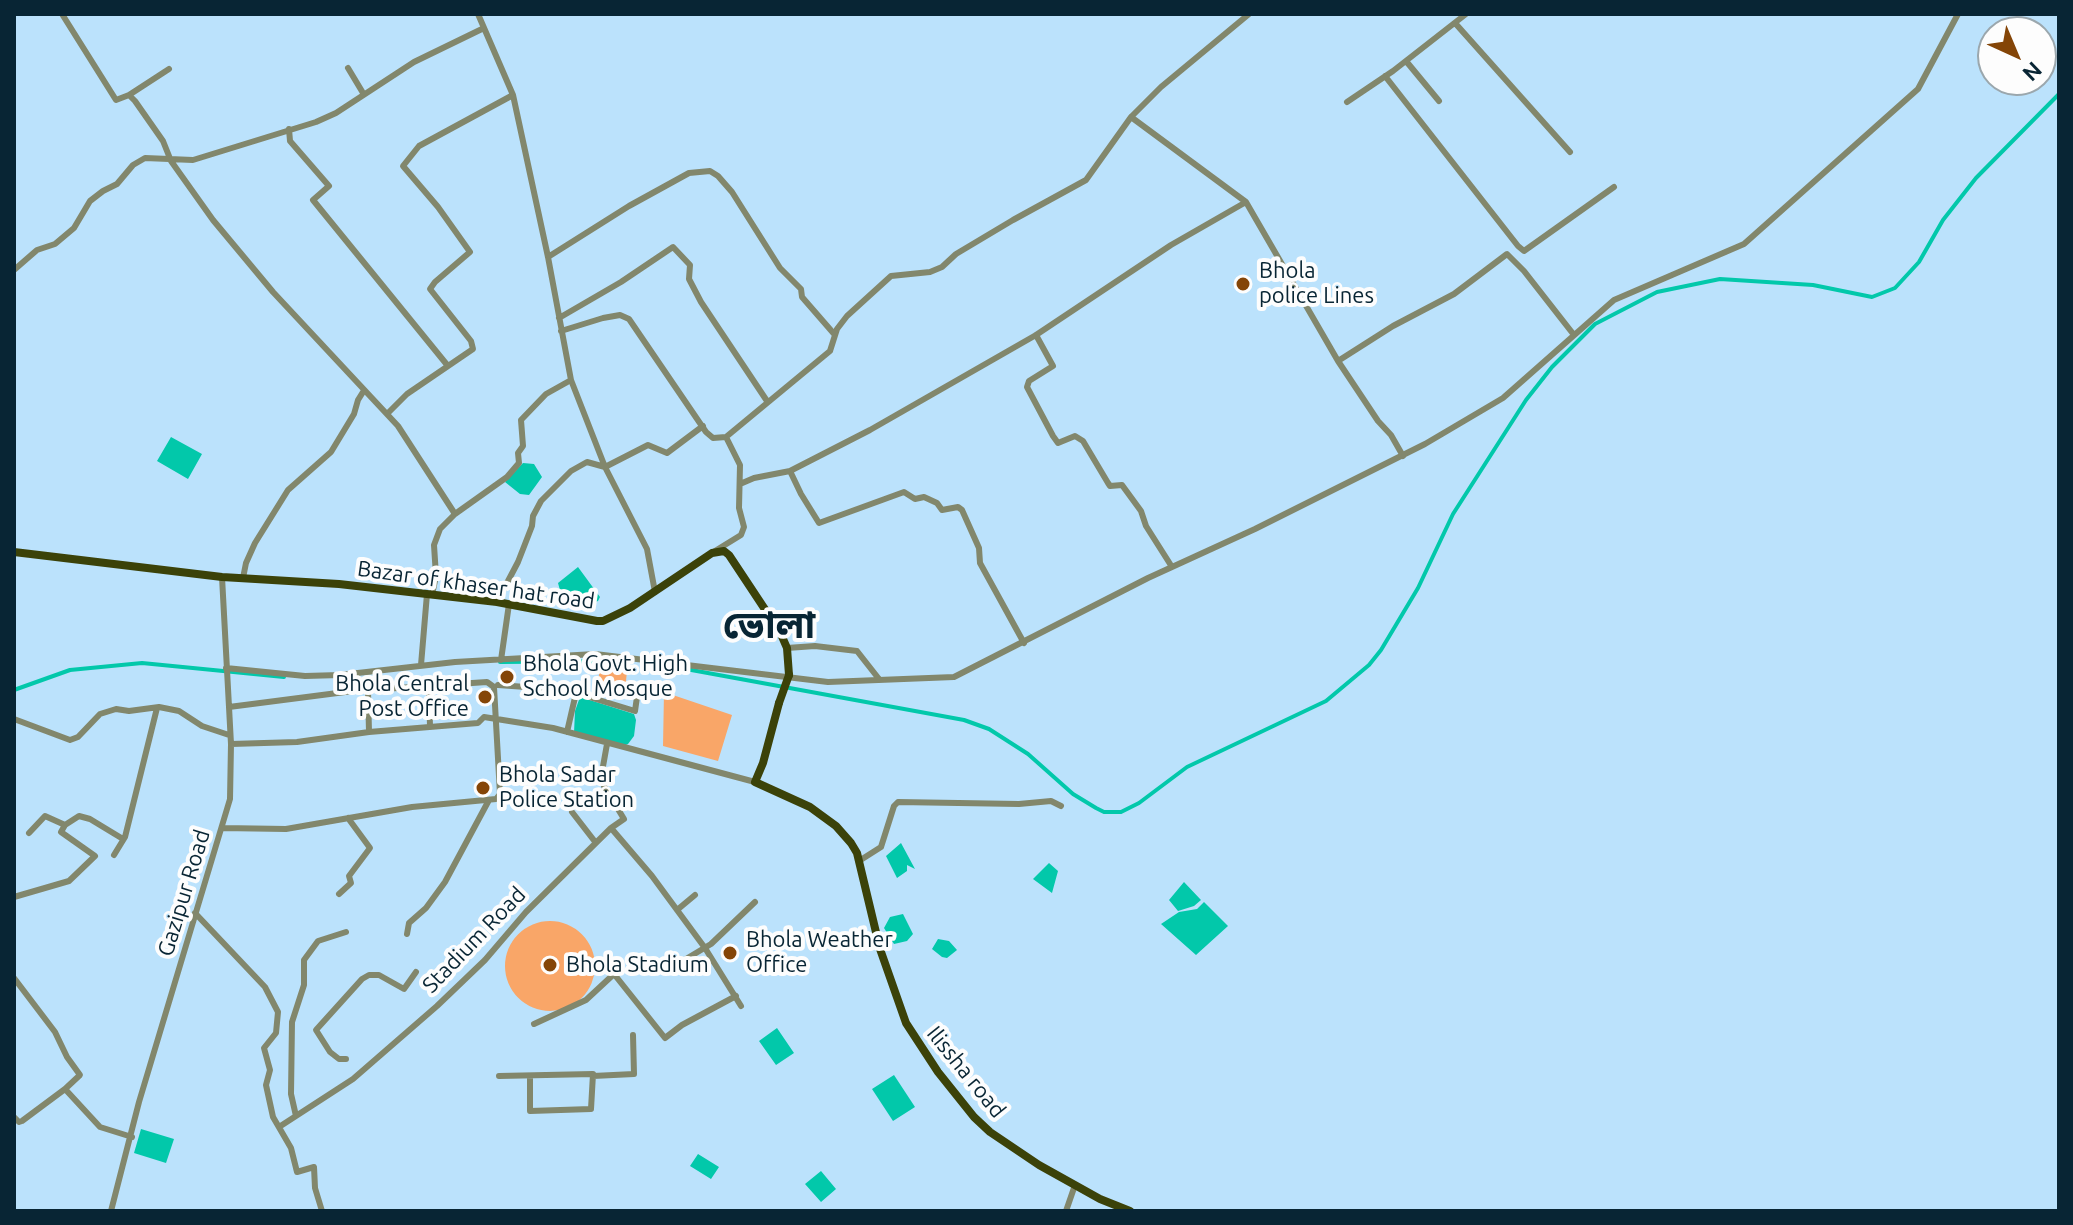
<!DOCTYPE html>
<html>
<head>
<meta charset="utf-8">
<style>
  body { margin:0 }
  #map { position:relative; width:2073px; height:1225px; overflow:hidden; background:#bbe2fc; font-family:Ubuntu,sans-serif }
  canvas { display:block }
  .frame { position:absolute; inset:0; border:16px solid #082534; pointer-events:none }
  .north { position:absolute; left:1977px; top:16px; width:80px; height:80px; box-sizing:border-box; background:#fdfdfd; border:2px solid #9ba7ad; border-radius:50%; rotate:136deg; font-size:22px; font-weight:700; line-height:32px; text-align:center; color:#082534 }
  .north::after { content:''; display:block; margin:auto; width:28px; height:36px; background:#844507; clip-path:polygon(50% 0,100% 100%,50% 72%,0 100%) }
</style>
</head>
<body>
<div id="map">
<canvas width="2073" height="1225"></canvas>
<div class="frame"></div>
<div class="north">N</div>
</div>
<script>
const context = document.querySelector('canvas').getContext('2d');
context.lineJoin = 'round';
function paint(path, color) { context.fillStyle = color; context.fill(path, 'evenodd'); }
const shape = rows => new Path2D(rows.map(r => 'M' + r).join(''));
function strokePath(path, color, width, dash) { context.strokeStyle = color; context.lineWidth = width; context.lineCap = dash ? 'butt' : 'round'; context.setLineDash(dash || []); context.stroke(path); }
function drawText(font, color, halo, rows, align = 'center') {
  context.font = font + ' Ubuntu,"Noto Sans Bengali",sans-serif'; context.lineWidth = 8; context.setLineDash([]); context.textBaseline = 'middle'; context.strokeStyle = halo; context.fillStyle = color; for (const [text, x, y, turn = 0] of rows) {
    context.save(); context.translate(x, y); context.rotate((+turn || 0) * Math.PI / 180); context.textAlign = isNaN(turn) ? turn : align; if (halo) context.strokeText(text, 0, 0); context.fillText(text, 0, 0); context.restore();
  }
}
paint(shape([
  [601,665,622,667,627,671,626,681,641,685,639,694,597,685],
  [664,692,732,715,718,761,663,746],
  '505 966a45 45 0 1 1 90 0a45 45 0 1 1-90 0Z'
]), '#f9a668');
paint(shape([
  [171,437,202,454,188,479,157,461],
  [523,463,534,464,542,477,529,495,520,494,505,482],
  [578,567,600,597,598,601,582,607,578,607,561,594,558,583],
  [580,697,634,714,636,720,634,736,628,744,621,747,574,733,575,711],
  [901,843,915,869,907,865,907,871,897,878,886,856],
  [1049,863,1058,871,1052,893,1033,879],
  [1184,882,1201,900,1194,906,1178,911,1169,900],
  [1204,902,1228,926,1196,955,1161,924,1179,912,1197,909],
  [903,914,913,934,907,941,894,944,884,928,890,917],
  [938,939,949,941,957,950,947,958,942,957,932,949],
  [777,1028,794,1053,776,1065,759,1041],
  [894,1075,915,1107,893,1121,872,1089],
  [141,1129,174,1139,166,1163,134,1153],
  [698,1154,719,1167,711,1179,690,1166],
  [821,1171,836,1189,821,1202,805,1184]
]), '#02c8aa');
strokePath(shape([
  [500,662,631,661],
  [675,667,964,720,989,729,1028,754,1073,794,1096,808,1104,812,1121,812,1139,803,1187,767,1326,701,1369,665,1381,650,1418,588,1453,514,1526,400,1552,367,1595,324,1657,292,1720,279,1813,285,1872,297,1895,288,1919,262,1943,220,1976,178,2059,94],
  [14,690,70,670,142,663,284,677]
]), '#02c8aa', 4);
strokePath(shape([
  [62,14,116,100,129,95,135,101,163,141,171,161,213,220,273,292,398,426,455,514],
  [478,14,513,95,548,257,571,380,605,467,647,549,655,592],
  [1455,23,1570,152],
  [1406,61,1439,101],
  [348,68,363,93],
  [1385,76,1518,246,1524,251,1614,187],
  [129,95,169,69],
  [1347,102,1393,71,1466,14],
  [1131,117,1246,202,1338,361,1378,421,1391,435,1403,456],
  [289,129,290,141,329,186,313,200,448,366],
  [548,257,629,206,689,173,710,171,718,176,732,192,780,268,801,289,802,297,835,335],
  [14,270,37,250,55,244,74,228,90,201,103,191,117,184,133,165,145,158,193,160,316,122,336,113,414,62,484,28],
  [559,318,621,282,673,247,690,265,689,279,701,302,767,401],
  [561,331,603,318,620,315,629,319,706,432,713,438,726,437],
  [1036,335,1053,366,1029,381,1027,387,1053,436,1058,443,1075,436,1083,441,1108,483,1110,486,1122,485,1141,511,1146,526,1172,567],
  [1338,361,1393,326,1454,294,1507,254,1524,271,1574,335],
  [387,414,407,394,473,349,471,341,430,289,435,282,470,252,438,207,403,166,419,146,513,95],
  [790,471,801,494,819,523,904,492,915,499,924,497,937,503,942,510,958,507,962,510,979,548,980,563,1024,643],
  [740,484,754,478,790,471,870,430,1036,335,1171,245,1246,202],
  [715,551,741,535,744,527,739,508,740,465,726,437,830,351,837,329,847,316,891,276,930,272,942,267,956,254,1013,220,1086,180,1131,117,1161,87,1249,14],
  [243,578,246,563,255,543,288,490,331,452,354,414,358,400,363,392],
  [432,595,436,576,434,545,440,529,455,514,507,477,519,463,518,453,523,446,521,420,546,394,571,380],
  [497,602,518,562,532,526,533,516,541,501,571,471,587,462,605,467,648,445,667,453,703,426],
  [787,648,815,646,857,651,879,679],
  [501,660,509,604],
  [421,665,427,594],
  [226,668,305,676,340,675,455,662,595,654,828,682,954,677,1148,578,1255,529,1425,444,1503,398,1614,300,1744,244,1918,89,1958,14],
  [429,685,430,727],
  [498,685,540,688],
  [557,689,576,693],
  [368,690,369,732],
  [14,719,70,740,78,737,100,714,116,709,129,711,159,707,179,711,202,726,229,735],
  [567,732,576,693,635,711,637,697],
  [231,744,297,742,369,732,478,723,484,717,553,728,755,782],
  [572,812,596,843],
  [222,828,286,829,412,807,496,799,500,794,494,687,487,682,353,691,229,707],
  [611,828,652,876,705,948,741,1006],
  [29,833,45,816,65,825,79,816,90,819,123,839],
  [114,855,125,837,157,708],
  [859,861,881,847,894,806,898,802,1019,804,1051,801,1061,806],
  [339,894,351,883,349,876,370,848,348,818],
  [14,897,69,881,95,856,61,832,65,825],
  [677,910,695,895],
  [195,913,265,987,278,1012,276,1033,264,1048,270,1070,266,1085,273,1117,291,1148,297,1172,314,1167,315,1188,322,1211],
  [407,934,409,923,426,908,445,882,489,800],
  [676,965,711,944,755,902],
  [14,978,55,1032,67,1057,80,1075,65,1089],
  [534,1024,586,1000,614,974,665,1038,682,1025,736,996],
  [346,1059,339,1059,330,1052,316,1030,362,979,369,975,379,975,404,989,416,972],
  [499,1076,593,1074,591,1109,530,1111,530,1076],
  [593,1076,634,1074,633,1035],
  [296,1116,291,1094,292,1022,304,985,304,960,318,941,346,932],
  [14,1117,19,1122,22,1121,65,1089,100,1127,132,1137],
  [279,1127,353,1079,437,1006,485,960,526,912,611,828,624,819,604,786,602,772,607,744],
  [111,1211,139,1102,230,799,231,744,222,577],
  [1066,1211,1075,1185]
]), '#82876c', 6);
strokePath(shape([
  [14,552,222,577,339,584,497,602,597,621,603,621,630,608,712,553,724,551,729,555,780,632,787,648,789,675],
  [779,703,763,763,755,782,810,807,836,826,851,843,857,853,880,949,906,1023,938,1072,974,1117,990,1132,1039,1165,1100,1199,1130,1211]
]), '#3b4209', 8);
strokePath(shape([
  [779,703,789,675]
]), '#3b4209', 8);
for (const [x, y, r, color] of [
  [1243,284,8,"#844507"],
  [507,677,8,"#844507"],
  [485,697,8,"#844507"],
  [483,788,8,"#844507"],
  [730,953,8,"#844507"],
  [550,965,8,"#844507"]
]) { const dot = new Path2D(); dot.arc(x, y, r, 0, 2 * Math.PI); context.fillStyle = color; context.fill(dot); strokePath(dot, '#fdfdfd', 3); }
drawText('22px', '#082534', '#fdfdfd', [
  ["Bhola",1259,271],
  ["police Lines",1259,296],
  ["Bhola Govt. High",523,664],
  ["School Mosque",523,689],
  ["Bhola Central",469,684,"right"],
  ["Post Office",469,709,"right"],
  ["Bhola Sadar",499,775],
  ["Police Station",499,800],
  ["Bhola Weather",746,940],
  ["Office",746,965],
  ["Bhola Stadium",566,965]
], 'left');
drawText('22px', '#082534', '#fdfdfd', [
  ["Bazar of khaser hat road",476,585,8],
  ["Gazipur Road",184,893,-73],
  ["Stadium Road",474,940,-46],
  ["Ilissha road",966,1072,51]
]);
drawText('bold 38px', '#082534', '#fdfdfd', [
  ["ভোলা",769,625]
]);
</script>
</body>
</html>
